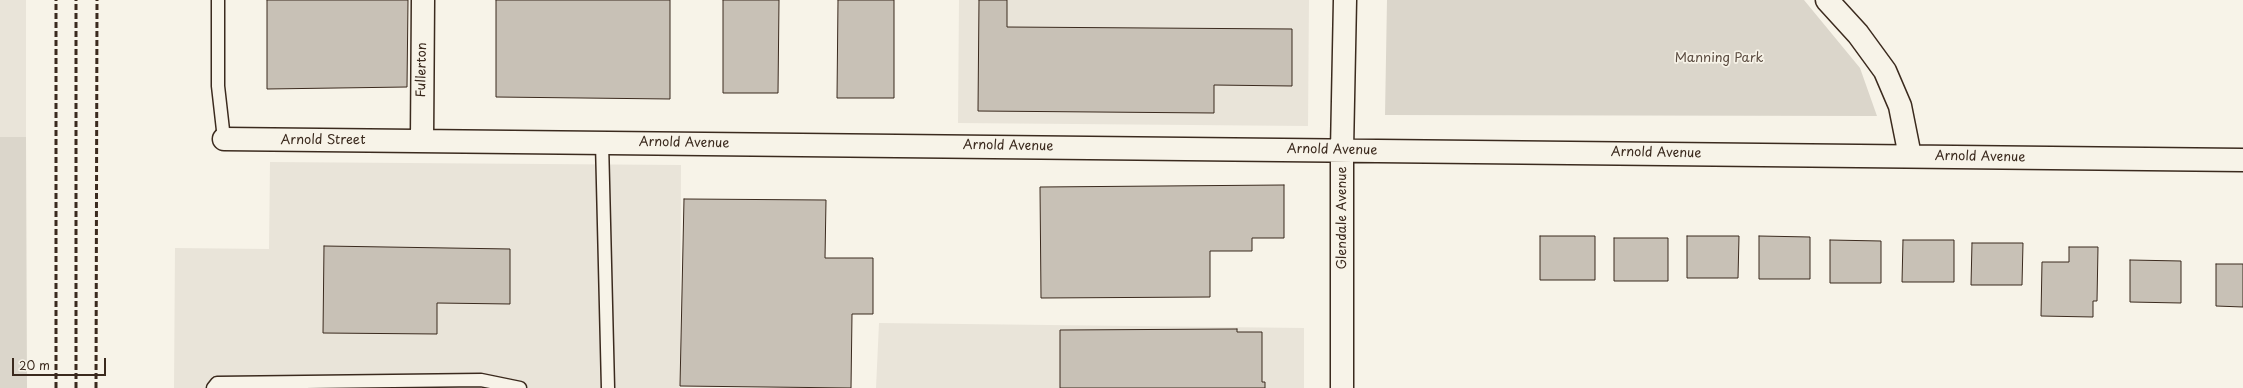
<!DOCTYPE html>
<html>
<head>
<meta charset="utf-8">
<style>
  body { margin:0 }
  #map { position:relative; width:2243px; height:388px; overflow:hidden; background:#f7f3e8; font-family:"Playpen Sans",sans-serif }
  canvas { display:block }
  .scale { position:absolute; left:12px; top:358px; width:94px; height:18px; box-sizing:border-box; border:2px solid #3b2a1e; border-top:0; padding-left:5px; font-size:12px; line-height:14px; white-space:nowrap; color:#3b2a1e; -webkit-text-stroke:3px #f7f3e8; paint-order:stroke }
</style>
</head>
<body>
<div id="map">
<canvas width="2243" height="388"></canvas>
<div class="scale">20 m</div>
</div>
<script>
const context = document.querySelector('canvas').getContext('2d');
context.lineJoin = 'round';
function paint(path, color) { context.fillStyle = color; context.fill(path, 'evenodd'); }
const shape = rows => new Path2D(rows.map(r => 'M' + r).join(''));
function strokePath(path, color, width, dash) { context.strokeStyle = color; context.lineWidth = width; context.lineCap = dash ? 'butt' : 'round'; context.setLineDash(dash || []); context.stroke(path); }
function drawText(font, color, halo, rows, align = 'center') {
  context.font = font + ' "Playpen Sans",sans-serif'; context.lineWidth = 3.5; context.setLineDash([]); context.textBaseline = 'middle'; context.strokeStyle = halo; context.fillStyle = color; for (const [text, x, y, turn = 0] of rows) {
    context.save(); context.translate(x, y); context.rotate((+turn || 0) * Math.PI / 180); context.textAlign = isNaN(turn) ? turn : align; if (halo) context.strokeText(text, 0, 0); context.fillText(text, 0, 0); context.restore();
  }
}
paint(shape([
  [0,0,26,0,26,137,0,137],
  [959,0,1309,0,1308,126,958,123],
  [270,162,681,165,680,388,174,388,175,248,269,249],
  [879,323,1304,328,1304,388,876,388]
]), '#e9e4d9');
paint(shape([
  [1387,0,1804,0,1860,68,1877,116,1385,115],
  [0,137,26,137,27,388,0,388]
]), '#dbd6cb');
const building = shape([
  [267,0,408,0,407,87,267,89,267,0],
  [496,0,670,0,670,99,496,97,496,0],
  [723,0,779,0,778,93,723,93,723,0],
  [838,0,894,0,894,98,837,98,838,0],
  [979,0,1007,0,1007,27,1292,29,1292,86,1214,85,1214,113,978,111,979,0],
  [1284,185,1284,238,1252,238,1252,251,1210,251,1210,297,1041,298,1040,187,1284,185],
  [684,199,826,200,825,258,873,258,873,314,852,314,851,388,680,386,684,199],
  [1540,236,1595,236,1595,280,1540,280,1540,236],
  [1687,236,1739,236,1738,278,1687,278,1687,236],
  [1759,236,1810,237,1810,279,1759,279,1759,236],
  [1614,238,1668,238,1668,281,1614,281,1614,238],
  [1830,240,1881,241,1881,283,1830,283,1830,240],
  [1903,240,1954,240,1954,282,1902,282,1903,240],
  [1972,243,2023,243,2022,285,1971,285,1972,243],
  [324,246,510,249,510,304,437,303,437,334,323,333,324,246],
  [2069,247,2098,247,2097,301,2093,301,2093,317,2041,316,2042,262,2069,262,2069,247],
  [2130,260,2181,261,2181,303,2130,302,2130,260],
  [2216,264,2243,264,2243,307,2216,306,2216,264],
  [1237,329,1237,332,1262,332,1262,382,1265,382,1265,388,1060,388,1060,330,1237,329]
]);
paint(building, '#c8c1b6');
strokePath(building, '#3b2a1e', 1);
const lane = shape([
  [218,0,218,86,224,139],
  [602,142,608,388],
  [213,388,217,383,481,380,520,388]
]);
const street = shape([
  [1827,0,1858,34,1885,71,1900,106,1910,156],
  [224,139,2243,160],
  [422,140,423,0],
  [1342,388,1342,150,1345,0]
]);
strokePath(lane, '#3b2a1e', 15);
strokePath(street, '#3b2a1e', 25);
strokePath(lane, '#f7f3e8', 12);
strokePath(street, '#f7f3e8', 22);
strokePath(shape([
  [56,388,56,0],
  [76,388,76,0],
  [96,388,97,0]
]), '#3b2a1e', 3, [6, 3]);
drawText('13px', '#5b4c41', '#f7f3e8', [
  ["Manning Park",1719,58]
]);
drawText('13px', '#3b2a1e', '#f7f3e8', [
  ["Fullerton",422,70,-89],
  ["Arnold Street",323,140],
  ["Arnold Avenue",684,143,1],
  ["Arnold Avenue",1008,146,1],
  ["Arnold Avenue",1332,150,1],
  ["Arnold Avenue",1656,153,1],
  ["Arnold Avenue",1980,157,1],
  ["Glendale Avenue",1342,218,-90]
]);
</script>
</body>
</html>
